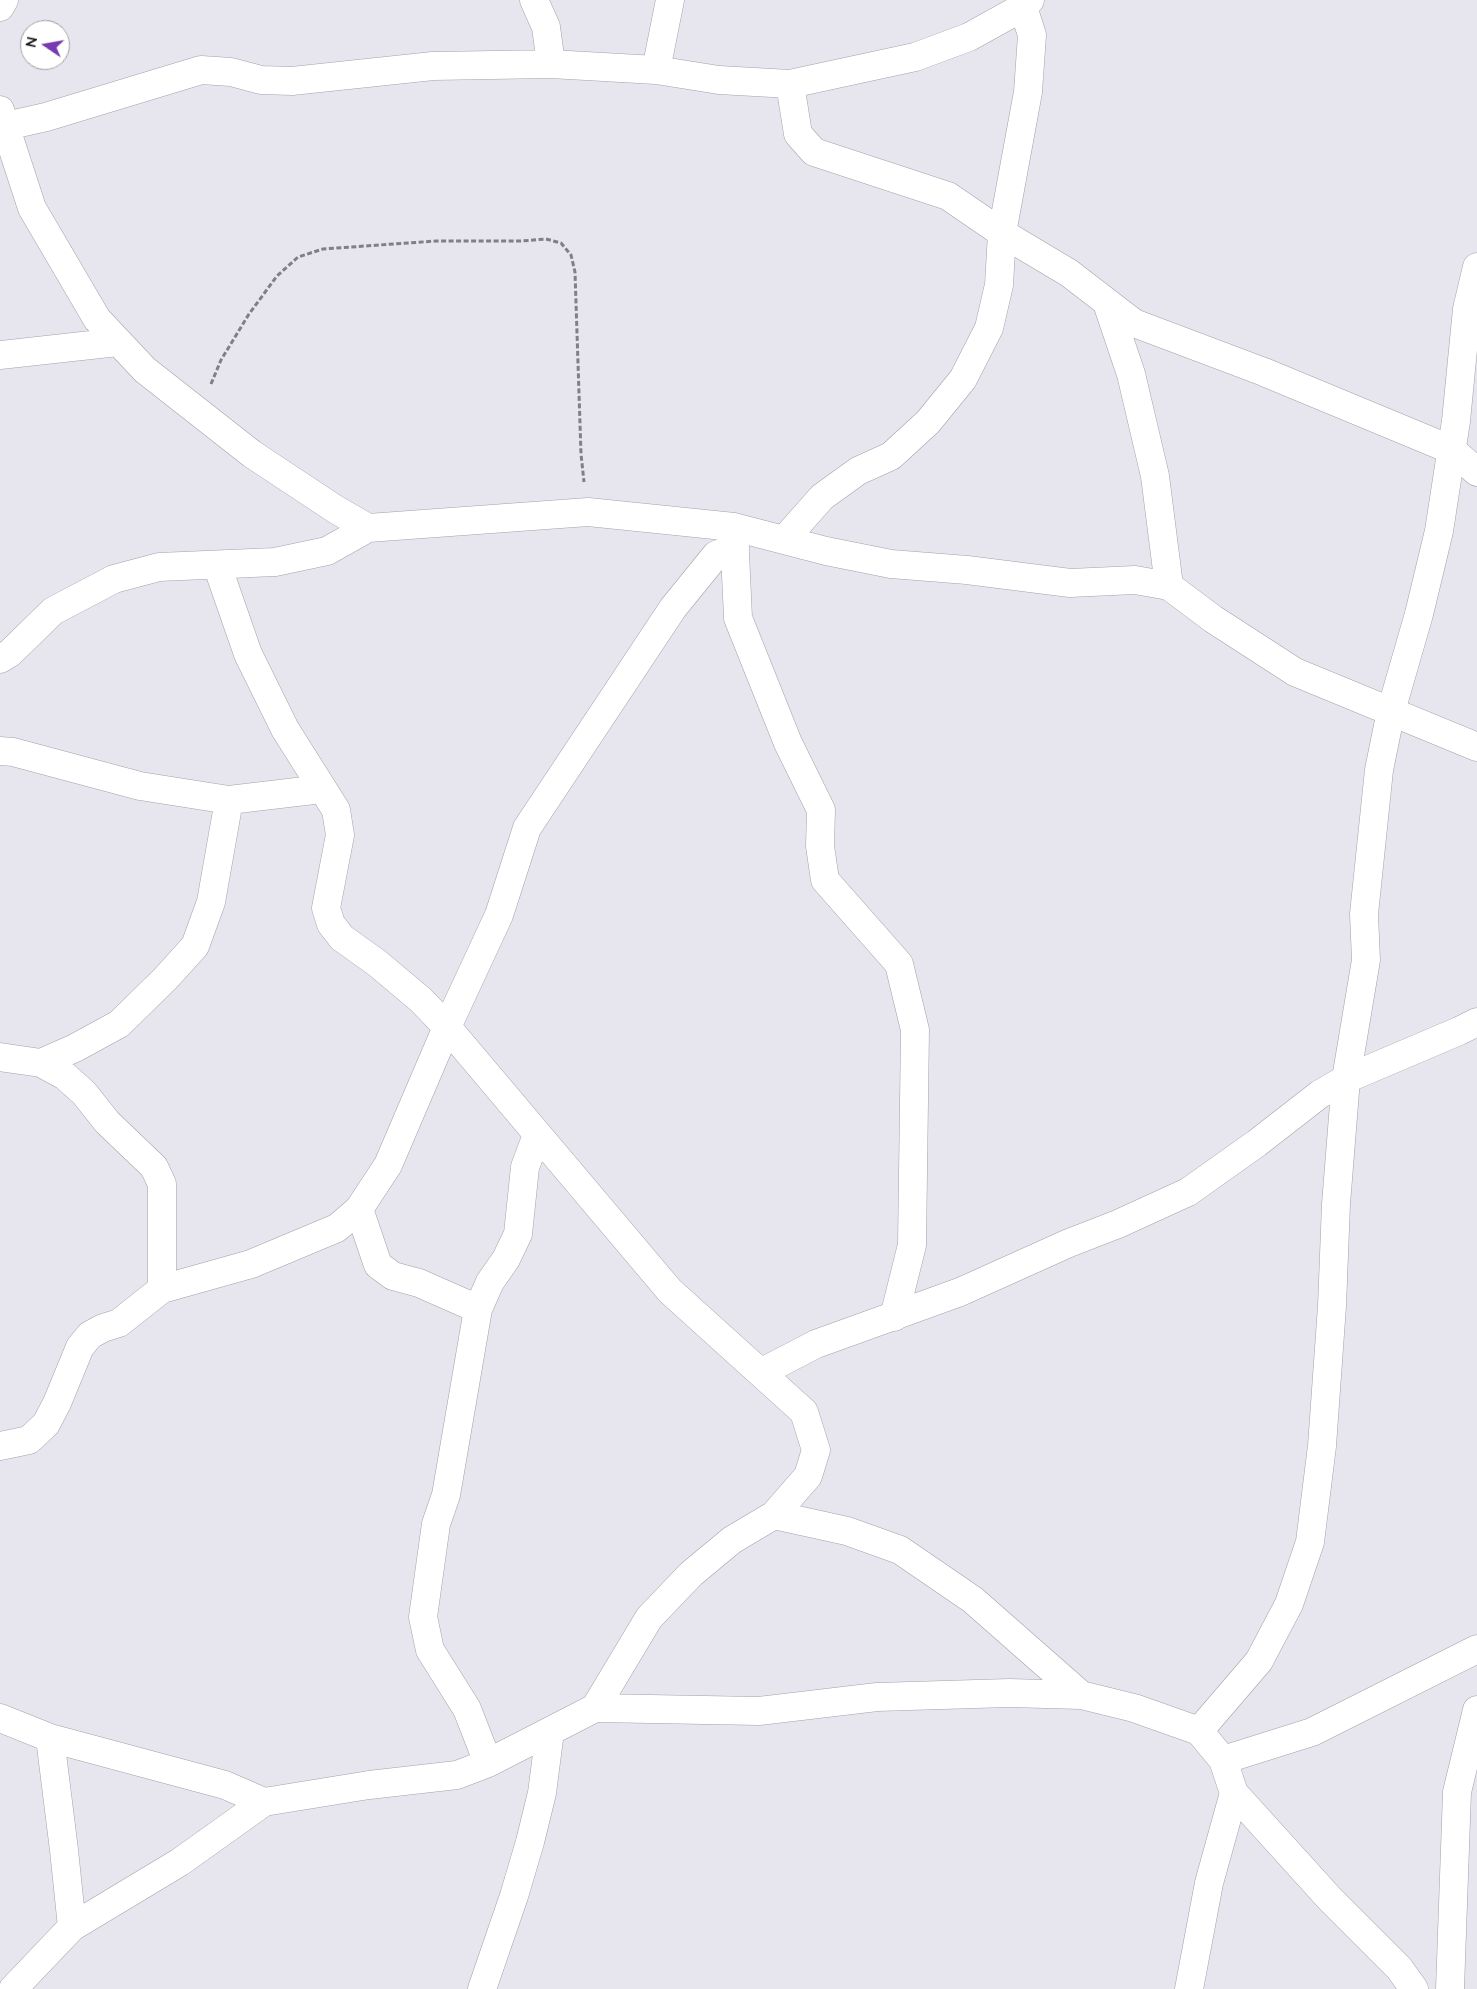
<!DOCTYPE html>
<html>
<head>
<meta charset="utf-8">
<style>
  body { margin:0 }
  #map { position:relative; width:1477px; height:1989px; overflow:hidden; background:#e7e6ef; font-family:Mulish,sans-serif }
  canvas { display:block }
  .north { position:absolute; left:20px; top:20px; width:50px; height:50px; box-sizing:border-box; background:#fff; border:1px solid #a1a1a2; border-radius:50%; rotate:282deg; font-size:14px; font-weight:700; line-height:20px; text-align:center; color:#151417 }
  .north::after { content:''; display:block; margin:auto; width:18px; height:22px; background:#763bb1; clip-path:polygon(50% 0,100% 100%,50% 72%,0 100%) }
</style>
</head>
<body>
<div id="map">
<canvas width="1477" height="1989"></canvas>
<div class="north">N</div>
</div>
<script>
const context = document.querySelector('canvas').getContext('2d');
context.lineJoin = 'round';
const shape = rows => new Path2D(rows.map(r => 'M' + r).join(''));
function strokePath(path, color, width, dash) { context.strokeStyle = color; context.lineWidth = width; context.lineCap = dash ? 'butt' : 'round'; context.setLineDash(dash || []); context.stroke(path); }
const minor = shape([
  [534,0,546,27,551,64],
  [0,7,4,0],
  [656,70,670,0],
  [790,84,798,134,814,152,948,196,1002,233,1069,273,1134,323,1264,372,1452,450,1477,472],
  [0,110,32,208,97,319,145,370,252,454,335,509,368,528,588,512,734,527,826,551,891,564,967,570,1070,583,1135,580,1169,586,1213,619,1295,672,1477,747],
  [6,126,46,117,201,70,231,72,261,80,292,81,433,66,551,64,656,70,719,80,790,84,915,57,969,37,1023,7,1030,0],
  [1107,303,1131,374,1155,476,1169,586],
  [0,355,118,342],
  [734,531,738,618,788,743,821,810,820,846,825,880,899,964,915,1030,912,1245,894,1317],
  [784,540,822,497,858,471,891,456,928,422,963,379,989,328,999,285,1002,233,1028,92,1032,35,1023,7],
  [0,659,10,653,53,611,114,579,159,567,275,562,327,551,368,528],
  [0,751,13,752,140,786,229,800,322,789],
  [0,1057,41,1063,65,1076,84,1093,107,1122,154,1167,162,1184,162,1289],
  [41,1063,75,1048,119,1024,165,979,195,946,211,902,229,800],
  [359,1209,378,1265,393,1276,419,1283,478,1309],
  [762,1372,816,1344,960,1292,1069,1243,1118,1224,1188,1192,1257,1143,1320,1094,1346,1079,1366,960,1364,914,1379,770,1391,711,1419,614,1439,531,1456,421,1467,309,1477,267],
  [0,1446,29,1440,46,1424,57,1403,80,1347,90,1335,103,1328,119,1323,162,1289,251,1264,337,1228,359,1209,388,1165,447,1027,499,915,527,828,673,608,716,555,735,548],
  [774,1515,847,1531,900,1550,973,1600,1081,1695],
  [595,1708,759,1711,877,1697,1009,1693,1081,1695,1134,1708,1199,1731,1223,1760,1234,1793,1209,1883,1189,1989],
  [0,1718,50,1738,225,1785,264,1802],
  [1199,1731,1259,1661,1289,1604,1310,1542,1322,1446,1332,1306,1336,1204,1346,1079,1459,1031,1477,1022],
  [50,1738,64,1850,72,1927],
  [1223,1760,1312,1732,1477,1649],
  [488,1763,467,1709,430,1650,423,1617,436,1524,446,1495,478,1309,490,1282,506,1259,518,1234,525,1167,537,1135],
  [1234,1793,1330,1899,1399,1968,1414,1989],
  [13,1989,72,1927,180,1862,264,1802,369,1785,457,1775,488,1763,595,1708,649,1618,691,1574,732,1540,774,1515,808,1476,816,1450,804,1412,670,1291,447,1027,421,1000,377,963,342,938,331,924,326,908,340,835,336,810,285,729,248,654,217,565],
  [482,1989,514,1896,530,1842,542,1793,550,1731],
  [1450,1989,1457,1792,1477,1710]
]);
strokePath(minor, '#a2a1a9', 29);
strokePath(shape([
  [211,384,221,360,249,314,277,276,298,257,323,249,436,241,521,241,546,239,561,243,571,255,575,272,581,454,584,482]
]), '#807f85', 3, [5, 2.5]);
strokePath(minor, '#fff', 28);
</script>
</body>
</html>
